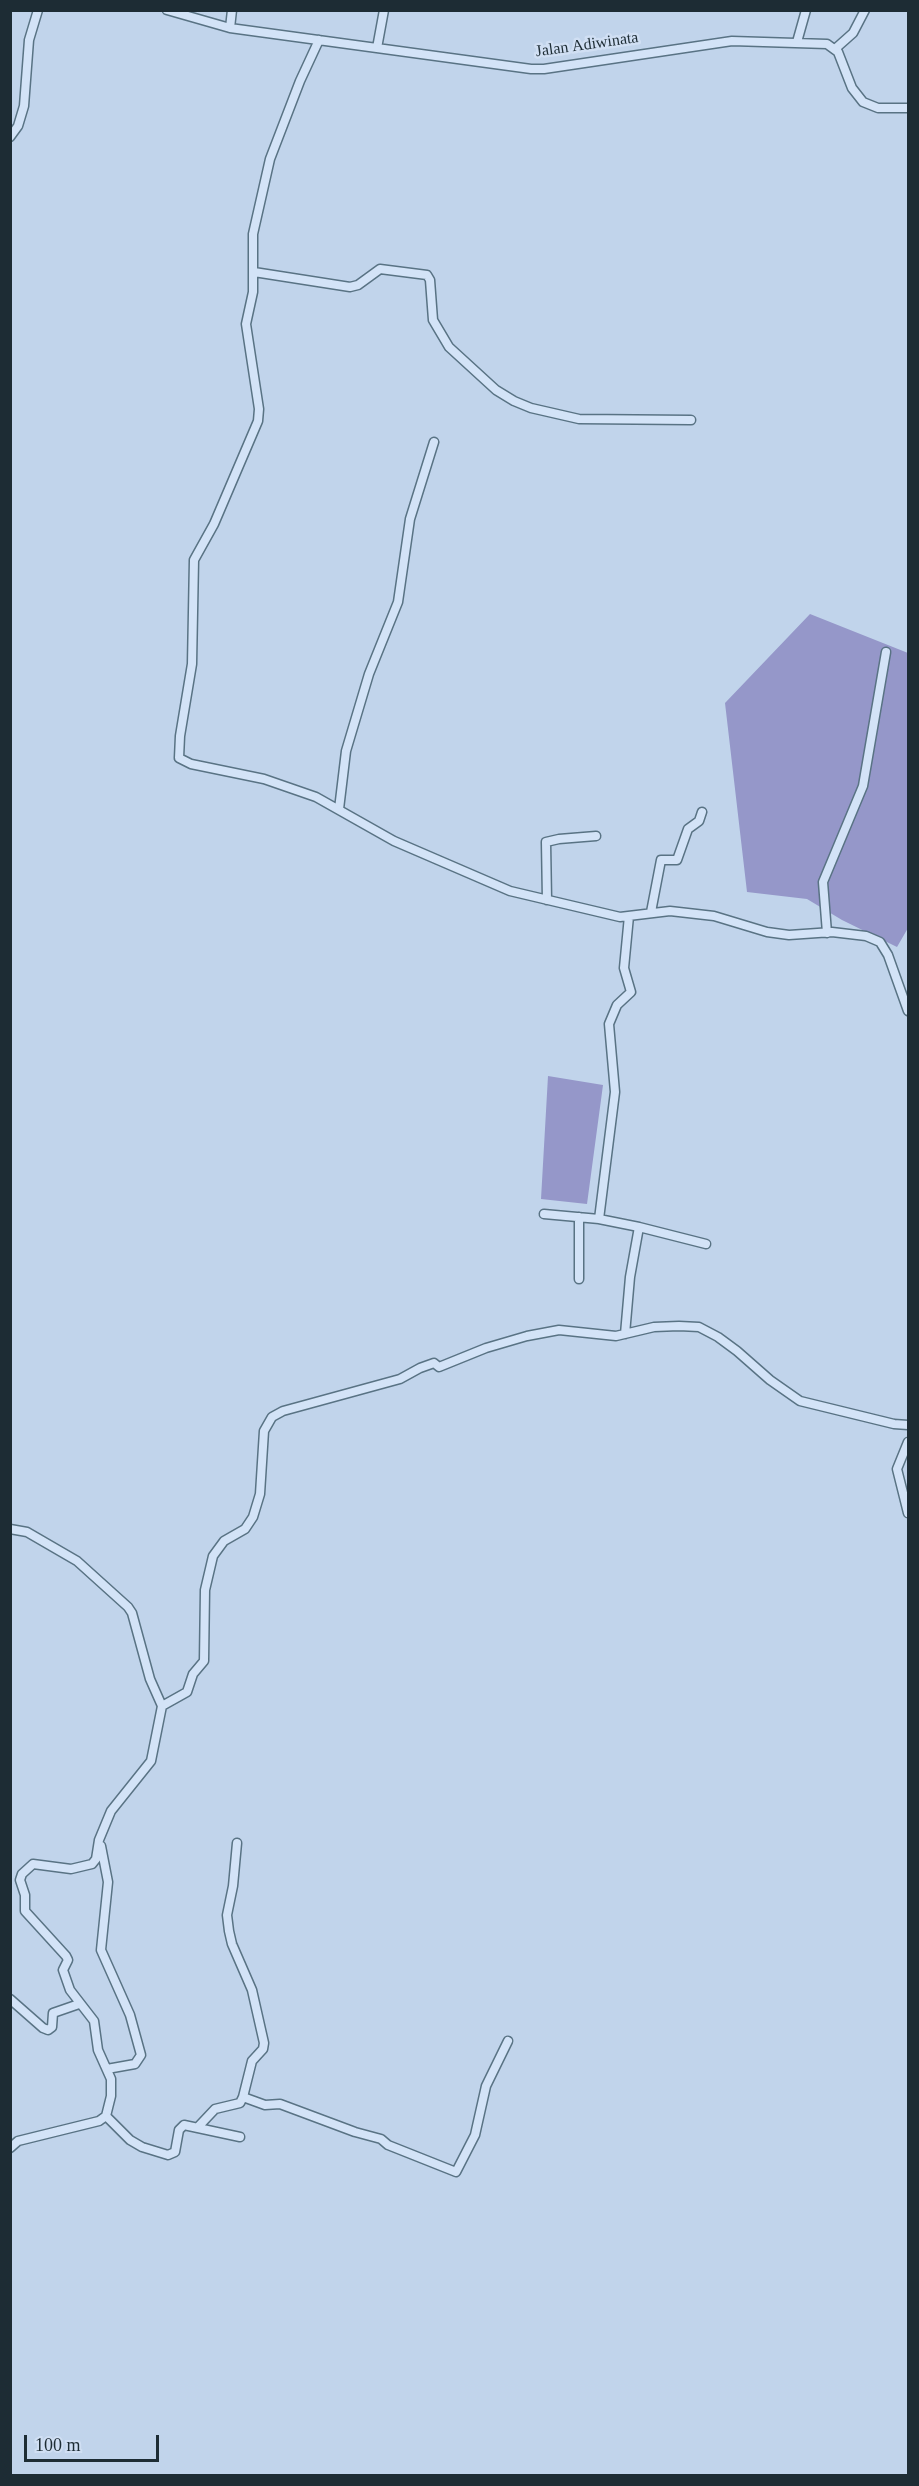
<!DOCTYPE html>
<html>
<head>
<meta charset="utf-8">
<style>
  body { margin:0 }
  #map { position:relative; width:919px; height:2486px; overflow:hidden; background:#c1d4eb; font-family:"Times New Roman",serif }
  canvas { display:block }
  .frame { position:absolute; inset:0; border:12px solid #1d2c34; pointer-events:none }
  .scale { position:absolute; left:24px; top:2435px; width:135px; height:27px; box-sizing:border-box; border:3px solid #1d2c34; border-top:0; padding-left:8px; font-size:18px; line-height:21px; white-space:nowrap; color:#1d2c34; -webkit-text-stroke:4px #d0dff3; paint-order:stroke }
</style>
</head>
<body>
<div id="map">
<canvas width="919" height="2486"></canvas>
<div class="frame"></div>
<div class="scale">100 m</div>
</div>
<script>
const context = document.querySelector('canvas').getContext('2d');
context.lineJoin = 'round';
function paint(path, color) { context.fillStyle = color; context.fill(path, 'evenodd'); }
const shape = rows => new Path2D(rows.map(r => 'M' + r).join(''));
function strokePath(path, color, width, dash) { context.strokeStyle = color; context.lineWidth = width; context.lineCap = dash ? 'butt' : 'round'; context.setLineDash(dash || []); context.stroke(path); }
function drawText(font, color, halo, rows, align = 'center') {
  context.font = font + ' "Times New Roman",serif'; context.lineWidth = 5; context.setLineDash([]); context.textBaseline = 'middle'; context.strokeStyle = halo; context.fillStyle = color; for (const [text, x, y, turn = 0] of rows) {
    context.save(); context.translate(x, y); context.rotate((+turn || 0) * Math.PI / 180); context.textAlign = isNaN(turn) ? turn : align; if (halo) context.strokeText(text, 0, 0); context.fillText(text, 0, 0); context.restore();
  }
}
paint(shape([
  [810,614,908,653,908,928,897,947,842,920,807,899,747,892,725,703],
  [548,1076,603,1085,587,1204,541,1199]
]), '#9597c9');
const minor = shape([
  [167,10,230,28,531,69,544,69,732,41,827,44,838,52,852,88,863,102,878,108,908,108],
  [230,28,232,10],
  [319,40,300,81,270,159,253,234,253,292,246,324,259,409,258,421,214,524,194,560,192,664,180,736,179,758,191,764,264,779,316,797,394,841,510,891,620,917,670,911,714,916,767,932,789,935,832,932,866,936,880,942,888,955,908,1011],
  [797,42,806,10],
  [377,48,384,10],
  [835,49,853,33,865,10],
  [10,137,18,126,24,106,29,40,38,10],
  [254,272,350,287,358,285,380,269,427,275,430,280,433,320,449,347,496,390,514,401,531,408,579,419,691,420],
  [339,809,346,751,369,674,398,602,410,519,434,442],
  [547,900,546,842,559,839,596,836],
  [651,912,661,860,677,860,688,829,699,821,702,812],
  [827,933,823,882,863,786,886,652],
  [544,1214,599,1219],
  [639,1227,706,1244],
  [579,1279,579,1217],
  [625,1334,630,1277,639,1227,599,1219,615,1092,609,1024,617,1005,631,992,624,968,629,916],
  [908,1442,897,1469,908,1513],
  [10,1529,27,1532,77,1561,128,1607,132,1613,150,1679,162,1706],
  [101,1846,108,1882,101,1950,130,2015,141,2055,135,2064,107,2069],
  [10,1999,43,2028,48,2030,52,2027,53,2013,79,2004],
  [243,2097,265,2105,280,2104,355,2132,381,2139,388,2145,456,2172,475,2135,486,2086,508,2041],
  [106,2116,130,2140,142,2147,168,2155,175,2152,179,2130,184,2125,240,2137],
  [198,2127,215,2109,240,2103,243,2097,252,2061,263,2049,264,2043,252,1990,232,1944,229,1931,227,1915,233,1886,237,1843],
  [10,2148,18,2141,99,2121,106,2116,111,2096,111,2079,98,2050,94,2021,70,1990,63,1970,68,1960,66,1956,25,1911,25,1895,20,1880,22,1874,33,1864,71,1869,92,1864,96,1859,99,1840,111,1811,151,1761,162,1706,187,1692,193,1674,204,1661,205,1590,213,1556,224,1541,245,1529,253,1517,260,1494,264,1431,272,1417,283,1411,400,1379,420,1368,434,1363,439,1367,486,1348,527,1336,559,1330,616,1336,654,1327,679,1326,699,1327,718,1337,737,1351,770,1380,800,1401,894,1424,908,1425]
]);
strokePath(minor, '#597384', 11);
strokePath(minor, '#d3e3f7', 8);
drawText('16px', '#1d2c34', '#d0dff3', [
  ["Jalan Adiwinata",587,45,-8]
]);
</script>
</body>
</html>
